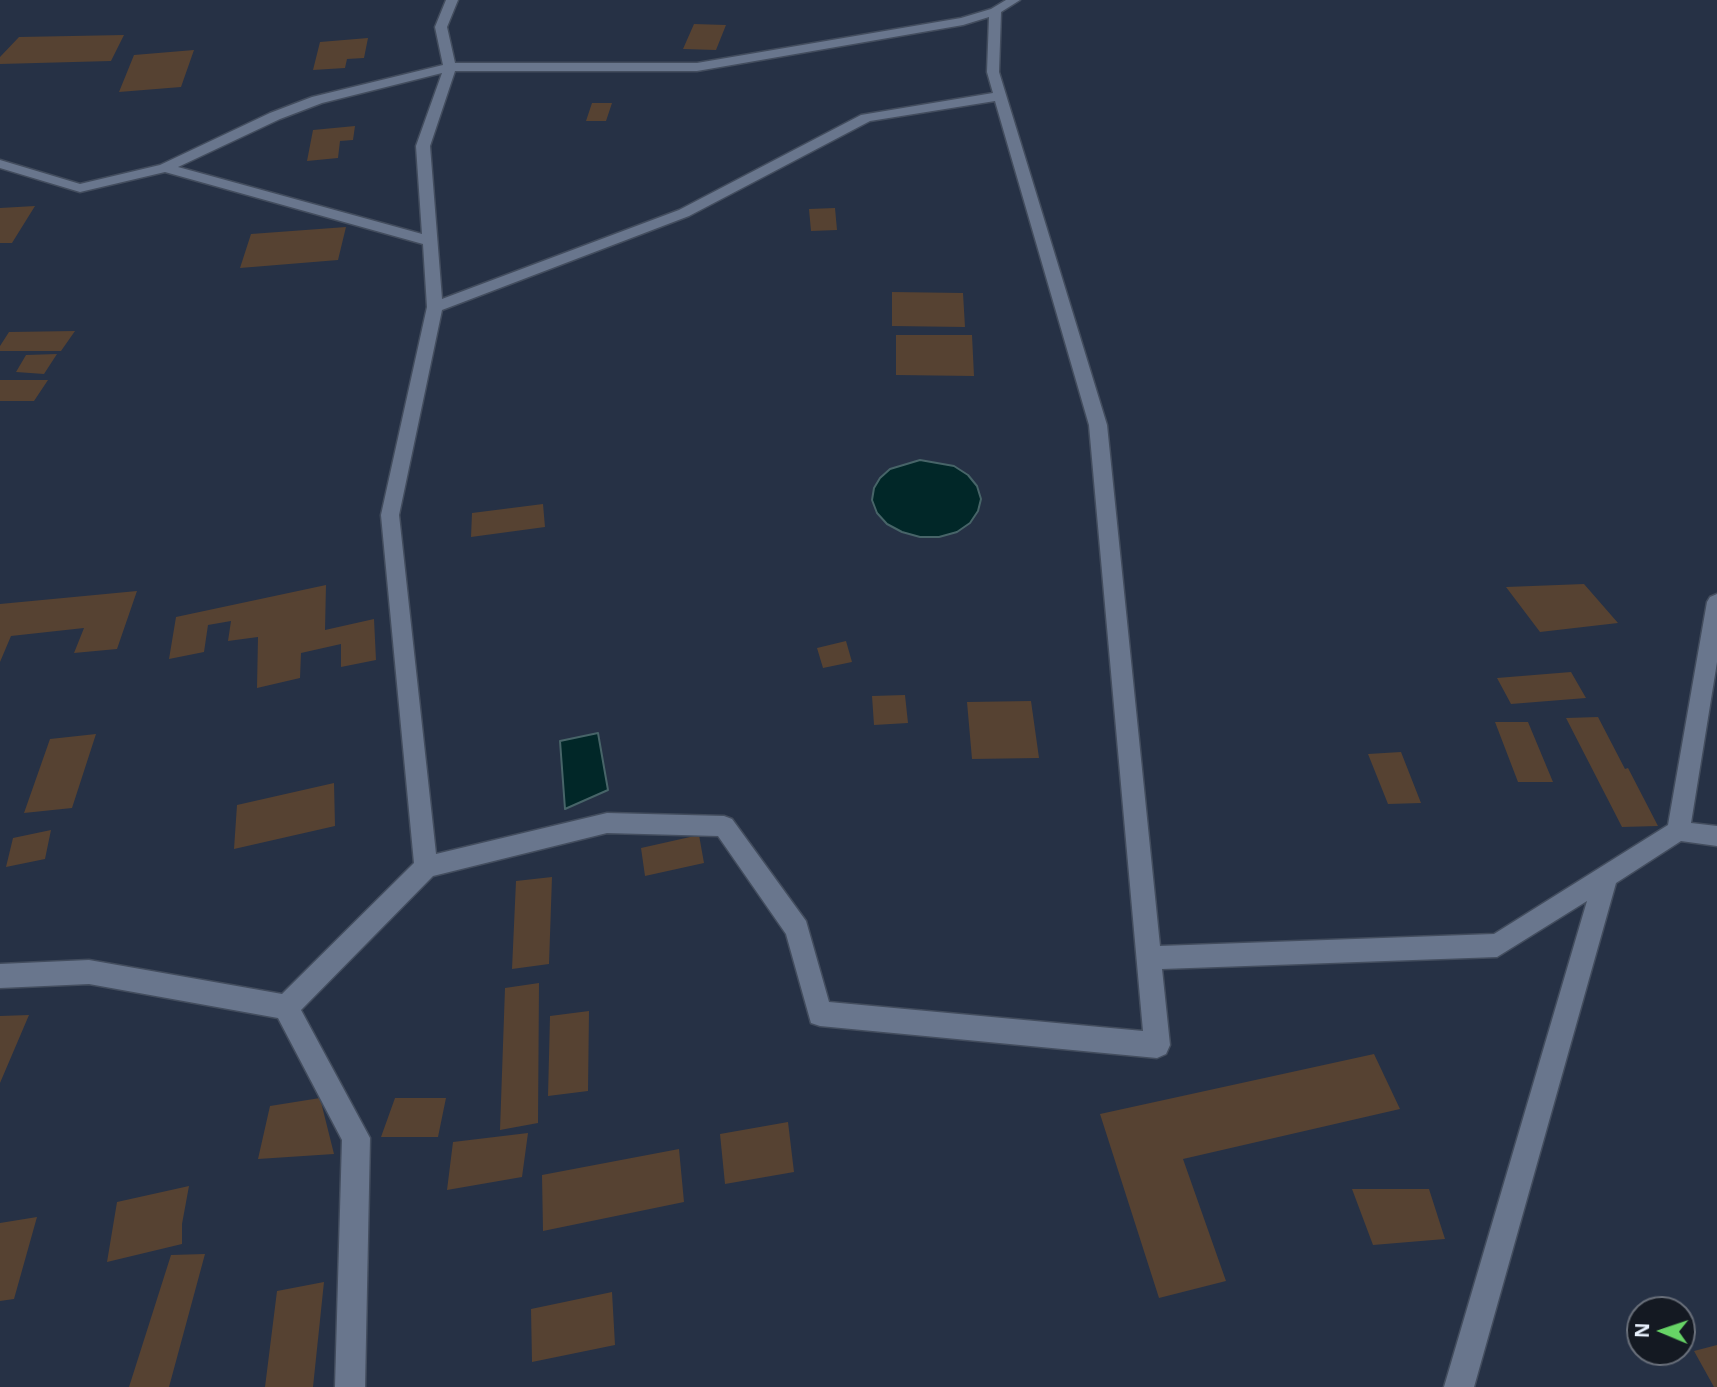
<!DOCTYPE html>
<html>
<head>
<meta charset="utf-8">
<style>
  body { margin:0 }
  #map { position:relative; width:1717px; height:1387px; overflow:hidden; background:#263145; font-family:"Noto Sans",sans-serif }
  canvas { display:block }
  .north { position:absolute; left:1626px; top:1296px; width:70px; height:70px; box-sizing:border-box; background:#141922; border:2px solid #696f7a; border-radius:50%; rotate:272deg; font-size:19px; font-weight:700; line-height:28px; text-align:center; color:#e9f1fe }
  .north::after { content:''; display:block; margin:auto; width:24px; height:32px; background:#67d466; clip-path:polygon(50% 0,100% 100%,50% 72%,0 100%) }
</style>
</head>
<body>
<div id="map">
<canvas width="1717" height="1387"></canvas>
<div class="north">N</div>
</div>
<script>
const context = document.querySelector('canvas').getContext('2d');
context.lineJoin = 'round';
function paint(path, color) { context.fillStyle = color; context.fill(path, 'evenodd'); }
const shape = rows => new Path2D(rows.map(r => 'M' + r).join(''));
function strokePath(path, color, width, dash) { context.strokeStyle = color; context.lineWidth = width; context.lineCap = dash ? 'butt' : 'round'; context.setLineDash(dash || []); context.stroke(path); }
const water = shape([
  [920,460,954,466,968,475,977,486,981,499,978,511,970,523,957,532,939,537,920,537,902,532,887,524,877,513,872,500,874,488,880,478,890,469,920,460],
  [598,733,608,790,565,809,560,741,598,733]
]);
paint(water, '#012728');
strokePath(water, '#476468', 2);
paint(shape([
  [694,24,726,25,716,50,683,49],
  [124,35,111,61,0,64,0,57,19,37],
  [368,38,364,58,347,59,345,68,313,70,320,42],
  [194,50,181,87,119,92,134,55],
  [592,103,612,103,606,121,586,121],
  [355,126,353,140,340,141,338,158,307,161,313,130],
  [35,206,12,243,0,243,0,208],
  [835,208,837,230,811,231,809,209],
  [346,227,338,260,240,268,251,234],
  [892,292,963,293,965,327,892,326],
  [75,331,61,351,0,351,0,346,9,332],
  [896,335,972,335,974,376,896,375],
  [57,354,44,374,16,372,26,355],
  [0,380,48,380,34,401,0,401],
  [543,504,545,527,471,537,472,513],
  [1584,584,1618,623,1540,632,1506,587],
  [326,585,325,630,374,619,376,660,341,667,341,644,301,653,300,678,257,688,258,637,228,641,231,621,208,625,204,652,169,659,176,617],
  [137,591,117,649,74,653,84,628,11,636,0,662,0,604],
  [846,641,852,662,823,668,817,648],
  [1571,672,1586,698,1511,704,1497,678],
  [905,695,908,723,874,725,872,696],
  [1031,701,1039,758,972,759,967,702],
  [1598,717,1625,769,1628,768,1658,826,1622,827,1566,718],
  [1495,722,1528,722,1553,782,1518,782],
  [96,734,72,808,24,813,50,739],
  [1401,752,1421,803,1388,804,1368,754],
  [334,783,335,826,234,849,237,805],
  [51,830,45,859,6,867,13,838],
  [699,835,704,863,645,876,641,848],
  [552,877,549,964,512,969,516,881],
  [539,983,538,1123,500,1130,505,988],
  [589,1011,588,1091,548,1096,550,1016],
  [29,1015,0,1083,0,1016],
  [1374,1054,1400,1109,1183,1159,1226,1281,1159,1298,1100,1114],
  [320,1098,334,1154,258,1159,270,1106],
  [395,1098,446,1098,438,1137,381,1137],
  [788,1122,794,1172,725,1184,720,1134],
  [528,1133,522,1177,447,1190,453,1142],
  [679,1149,684,1202,543,1231,542,1175],
  [189,1186,182,1224,182,1244,107,1262,117,1202],
  [1352,1189,1429,1189,1445,1239,1373,1245],
  [37,1217,14,1299,0,1301,0,1223],
  [205,1254,169,1387,129,1387,171,1255],
  [324,1282,313,1387,265,1387,277,1291],
  [612,1292,615,1345,532,1362,531,1309],
  [1717,1345,1717,1387,1714,1387,1694,1351]
]), '#564232');
const minor = shape([
  [446,0,458,0,447,27,455,63,697,63,961,18,991,9,1006,0,1020,0,1001,12,999,72,1107,425,1160,946,1494,934,1668,825,1707,602,1710,597,1717,594,1717,662,1691,823,1717,826,1717,846,1681,841,1616,883,1474,1387,1444,1387,1587,901,1497,957,1162,969,1170,1045,1166,1054,1157,1058,820,1026,811,1023,786,934,718,836,607,833,433,876,301,1010,370,1138,365,1387,335,1387,342,1140,278,1018,89,984,0,988,0,964,89,960,282,994,414,863,381,515,427,307,423,244,165,172,80,192,0,168,0,160,80,184,160,165,270,113,312,97,443,65,435,27,446,0],
  [989,17,987,72,993,93,861,115,679,210,442,299,430,146,455,71,697,71,963,25,989,17],
  [442,73,416,146,422,234,178,167,280,119,322,103,442,73],
  [995,101,1089,425,1143,1031,829,1002,806,921,732,819,724,816,607,813,436,854,399,515,442,310,689,216,870,121,995,101]
]);
strokePath(minor, '#434d5e', 3);
paint(minor, '#69768d');
</script>
</body>
</html>
